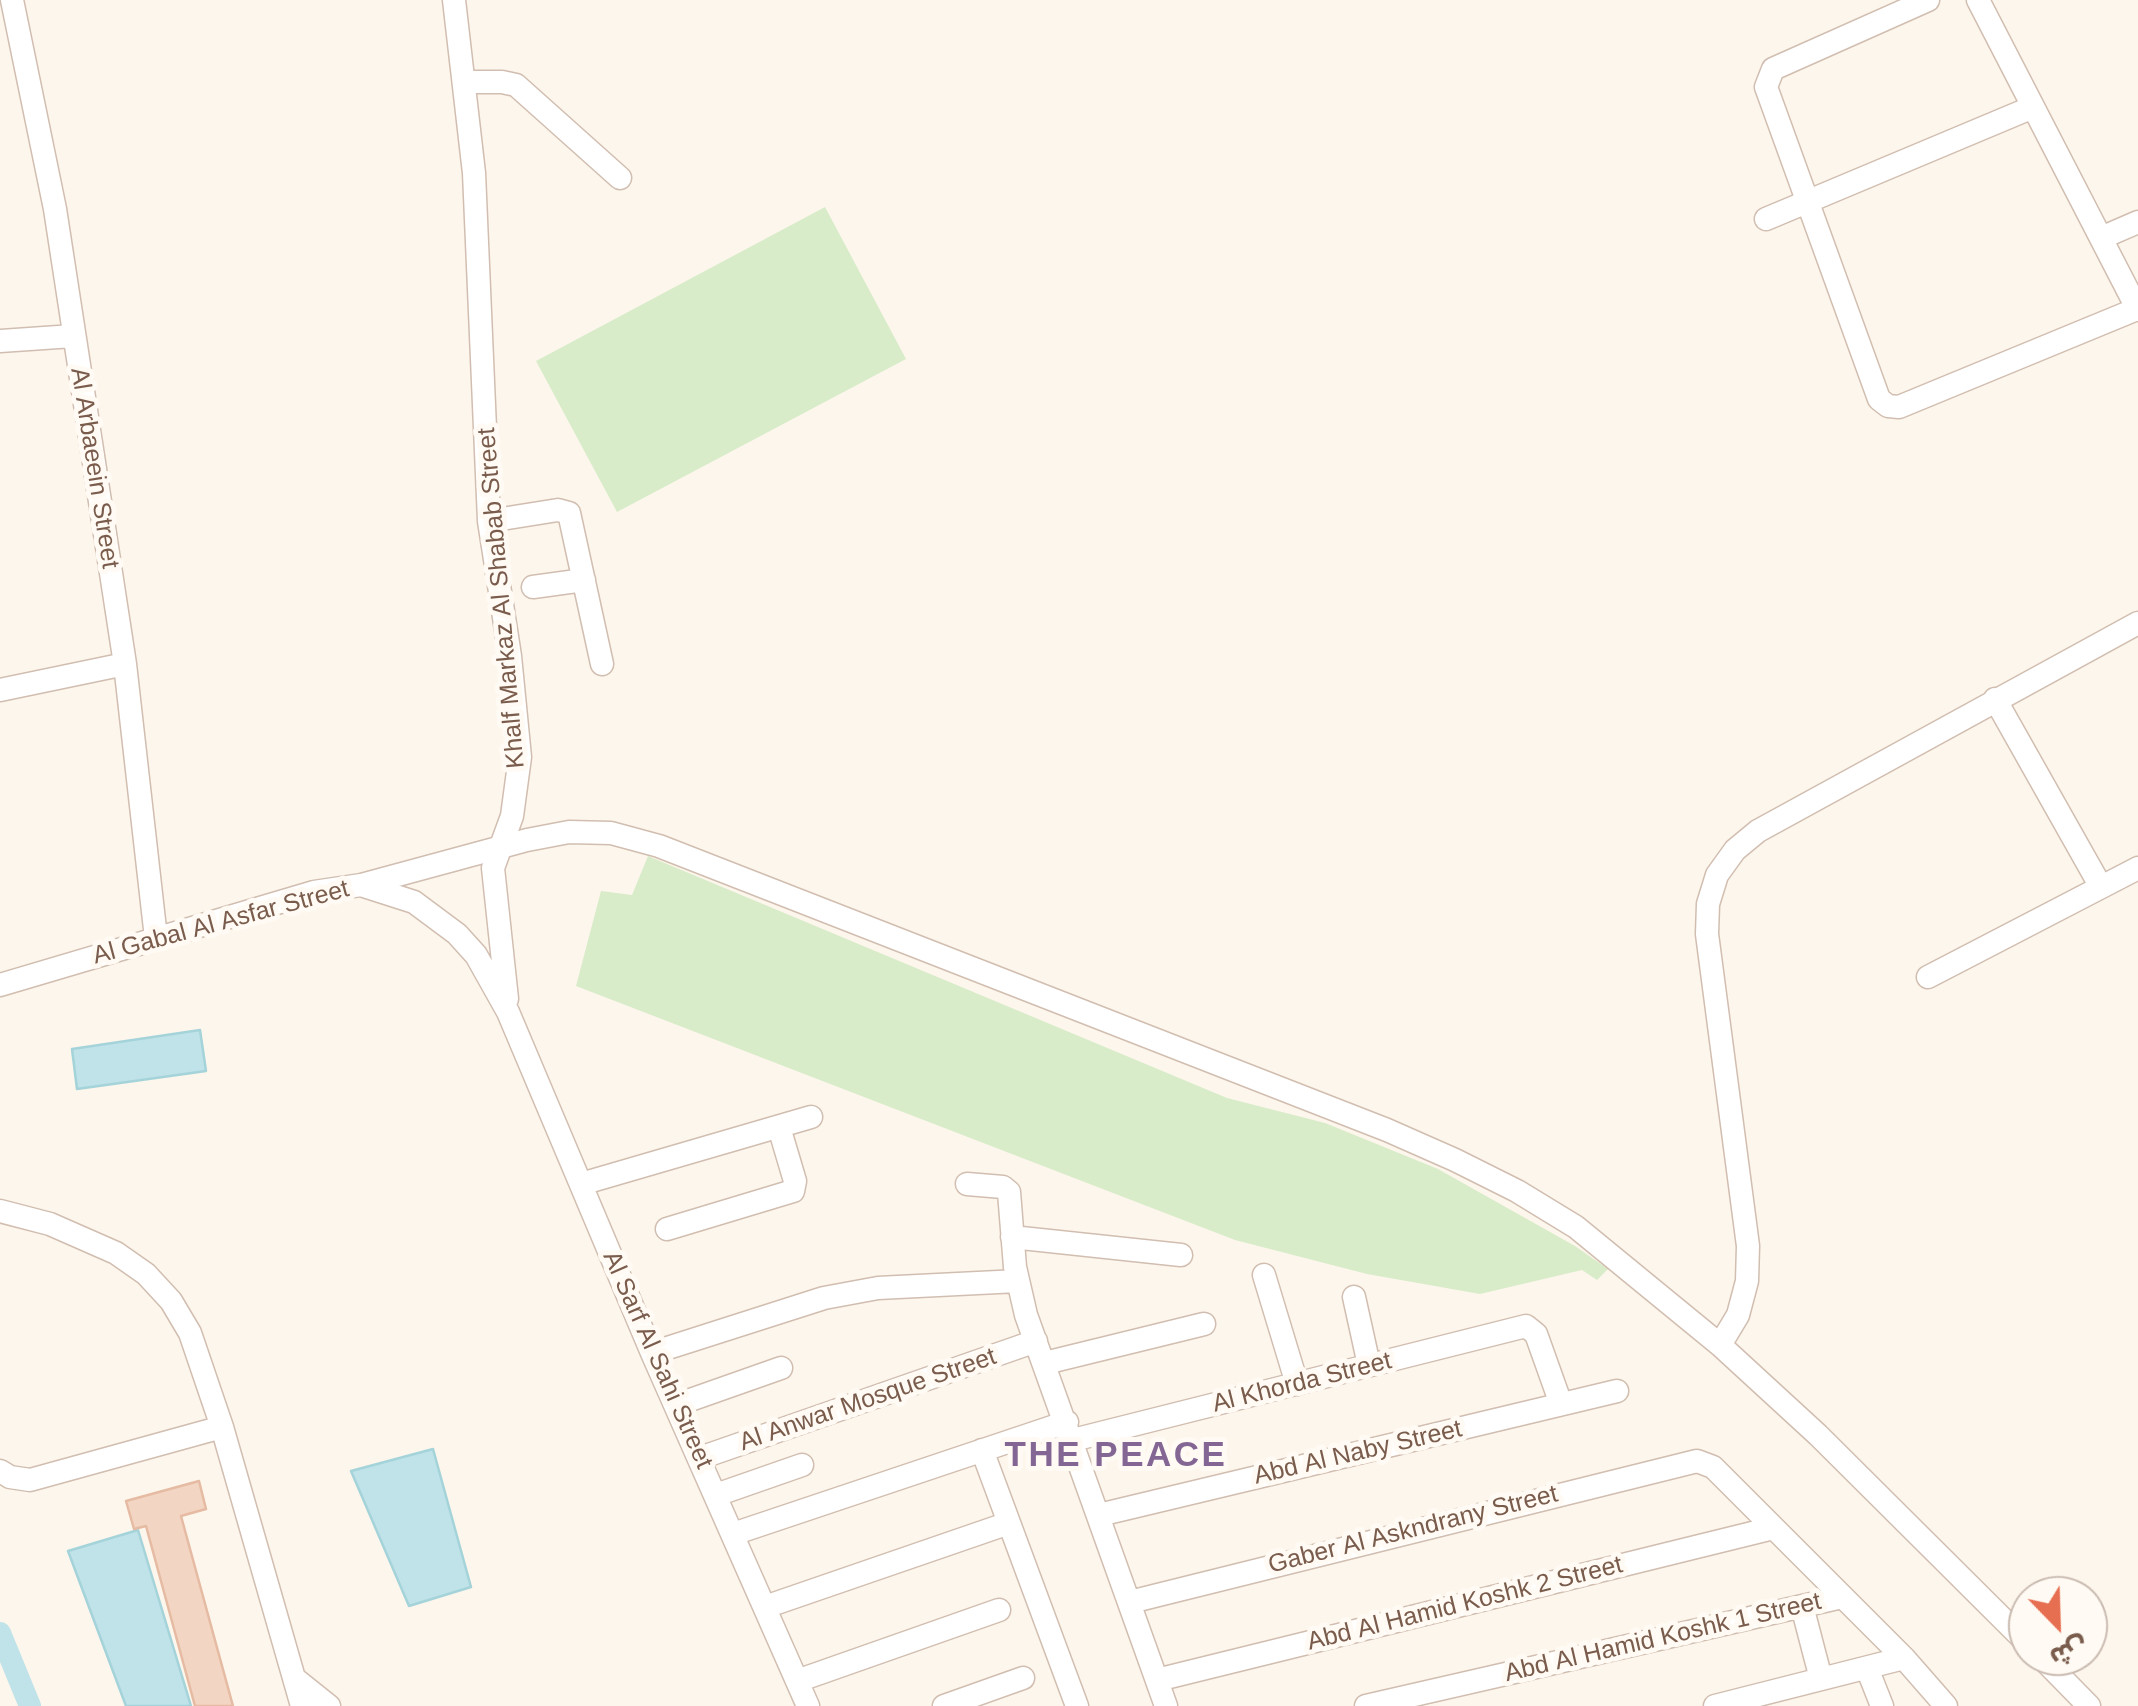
<!DOCTYPE html>
<html>
<head>
<meta charset="utf-8">
<style>
  body { margin:0 }
  #map { position:relative; width:2138px; height:1706px; overflow:hidden; background:#fdf6ec; font-family:Helvetica,"Noto Sans Arabic",sans-serif }
  canvas { display:block }
  .north { position:absolute; left:2008px; top:1576px; width:100px; height:100px; box-sizing:border-box; background:#fffaf3; border:2px solid #cabbb1; border-radius:50%; rotate:157deg; font-size:28px; font-weight:700; line-height:40px; text-align:center; color:#7a5c4d }
  .north::after { content:''; display:block; margin:auto; width:35px; height:45px; background:#e76f51; clip-path:polygon(50% 0,100% 100%,50% 72%,0 100%) }
</style>
</head>
<body>
<div id="map">
<canvas width="2138" height="1706"></canvas>
<div class="north">ش</div>
</div>
<script>
const context = document.querySelector('canvas').getContext('2d');
context.lineJoin = 'round';
function paint(path, color) { context.fillStyle = color; context.fill(path, 'evenodd'); }
const shape = rows => new Path2D(rows.map(r => 'M' + r).join(''));
function strokePath(path, color, width, dash) { context.strokeStyle = color; context.lineWidth = width; context.lineCap = dash ? 'butt' : 'round'; context.setLineDash(dash || []); context.stroke(path); }
function drawText(font, color, halo, rows, align = 'center') {
  context.font = font + ' Helvetica,sans-serif'; context.lineWidth = 10; context.setLineDash([]); context.textBaseline = 'middle'; context.strokeStyle = halo; context.fillStyle = color; for (const [text, x, y, turn = 0] of rows) {
    context.save(); context.translate(x, y); context.rotate((+turn || 0) * Math.PI / 180); context.textAlign = isNaN(turn) ? turn : align; if (halo) context.strokeText(text, 0, 0); context.fillText(text, 0, 0); context.restore();
  }
}
paint(shape([
  [825,207,906,359,617,512,536,361],
  [648,856,1227,1098,1325,1123,1438,1169,1575,1246,1608,1269,1597,1280,1582,1270,1480,1294,1367,1274,1235,1240,576,986,601,891,632,895]
]), '#d8ecc9');
const water = shape([
  [200,1030,206,1071,77,1089,72,1049,200,1030],
  [433,1449,471,1587,409,1606,351,1471,433,1449],
  [138,1530,191,1706,126,1706,68,1551,138,1530]
]);
paint(water, '#bfe3e8');
strokePath(water, '#a5d3da', 2.5);
strokePath(shape([
  [0,1633,30,1706]
]), '#bfe3e8', 22);
const building = shape([
  [199,1481,206,1509,181,1516,233,1706,195,1706,146,1526,134,1529,126,1501,199,1481]
]);
paint(building, '#f3d5c3');
strokePath(building, '#e6bba3', 2.5);
const minor = shape([
  [12,0,55,209,125,664,156,938],
  [454,0,474,173,489,521,510,656,520,757,512,816,493,868,507,999],
  [1928,0,1773,69,1766,87,1879,399,1888,406,1899,407,2137,309],
  [1978,0,2138,310],
  [465,82,502,82,516,85,620,178],
  [1766,219,2033,107],
  [2101,238,2138,222],
  [0,341,73,336],
  [489,521,558,510,569,513,602,664],
  [533,587,584,580],
  [0,690,125,664],
  [1995,699,2101,887],
  [361,885,527,840,569,832,611,833,659,846,1387,1130,1455,1160,1517,1191,1576,1227,1720,1345,1818,1435,2028,1644],
  [1928,977,2138,868],
  [0,985,314,892,361,885,414,902,457,934,476,955,508,1012,652,1353,808,1706],
  [581,1184,811,1117],
  [967,1184,1003,1187,1009,1192,1015,1267,1026,1315,1166,1706],
  [0,1211,50,1224,116,1253,146,1274,171,1301,190,1333,222,1427,302,1706],
  [667,1229,793,1191,795,1181,779,1127],
  [1012,1237,1181,1255],
  [1264,1275,1297,1384],
  [1354,1297,1369,1365],
  [1720,1345,1738,1315,1747,1281,1748,1246,1707,934,1708,904,1717,875,1735,850,1758,831,2138,623],
  [652,1353,824,1298,878,1288,1018,1281],
  [1045,1363,1204,1324],
  [676,1405,781,1368],
  [1073,1440,1526,1326,1536,1334,1561,1404],
  [982,1450,1077,1706],
  [700,1458,1036,1341],
  [0,1471,10,1477,30,1480,222,1427],
  [716,1495,802,1465],
  [1099,1515,1617,1391],
  [733,1534,1067,1422],
  [1130,1602,1697,1461,1713,1467,1904,1658,1946,1706],
  [1802,1606,1821,1679],
  [765,1607,1009,1523],
  [2040,1656,2089,1706],
  [1867,1668,1882,1706],
  [294,1678,329,1706],
  [1157,1680,1773,1528],
  [797,1681,999,1610],
  [944,1706,1023,1678],
  [1366,1706,1842,1597],
  [1715,1706,1904,1658]
]);
strokePath(minor, '#d1beb0', 25);
strokePath(minor, '#fff', 22);
drawText('25px', '#7a5c4d', '#fffaf3', [
  ["Al Arbaeein Street",94,468,81],
  ["Khalf Markaz Al Shabab Street",502,598,-95],
  ["Al Gabal Al Asfar Street",221,923,-15],
  ["Al Sarf Al Sahi Street",657,1360,66],
  ["Al Khorda Street",1302,1383,-14],
  ["Al Anwar Mosque Street",868,1400,-19],
  ["Abd Al Naby Street",1358,1453,-13],
  ["Gaber Al Askndrany Street",1413,1530,-14],
  ["Abd Al Hamid Koshk 2 Street",1465,1604,-14],
  ["Abd Al Hamid Koshk 1 Street",1663,1638,-13]
]);
context.letterSpacing = '2.5px';
drawText('bold 35px', '#846695', '#fffaf3', [
  ["THE PEACE",1116,1456]
]);
context.letterSpacing = '0px';
</script>
</body>
</html>
